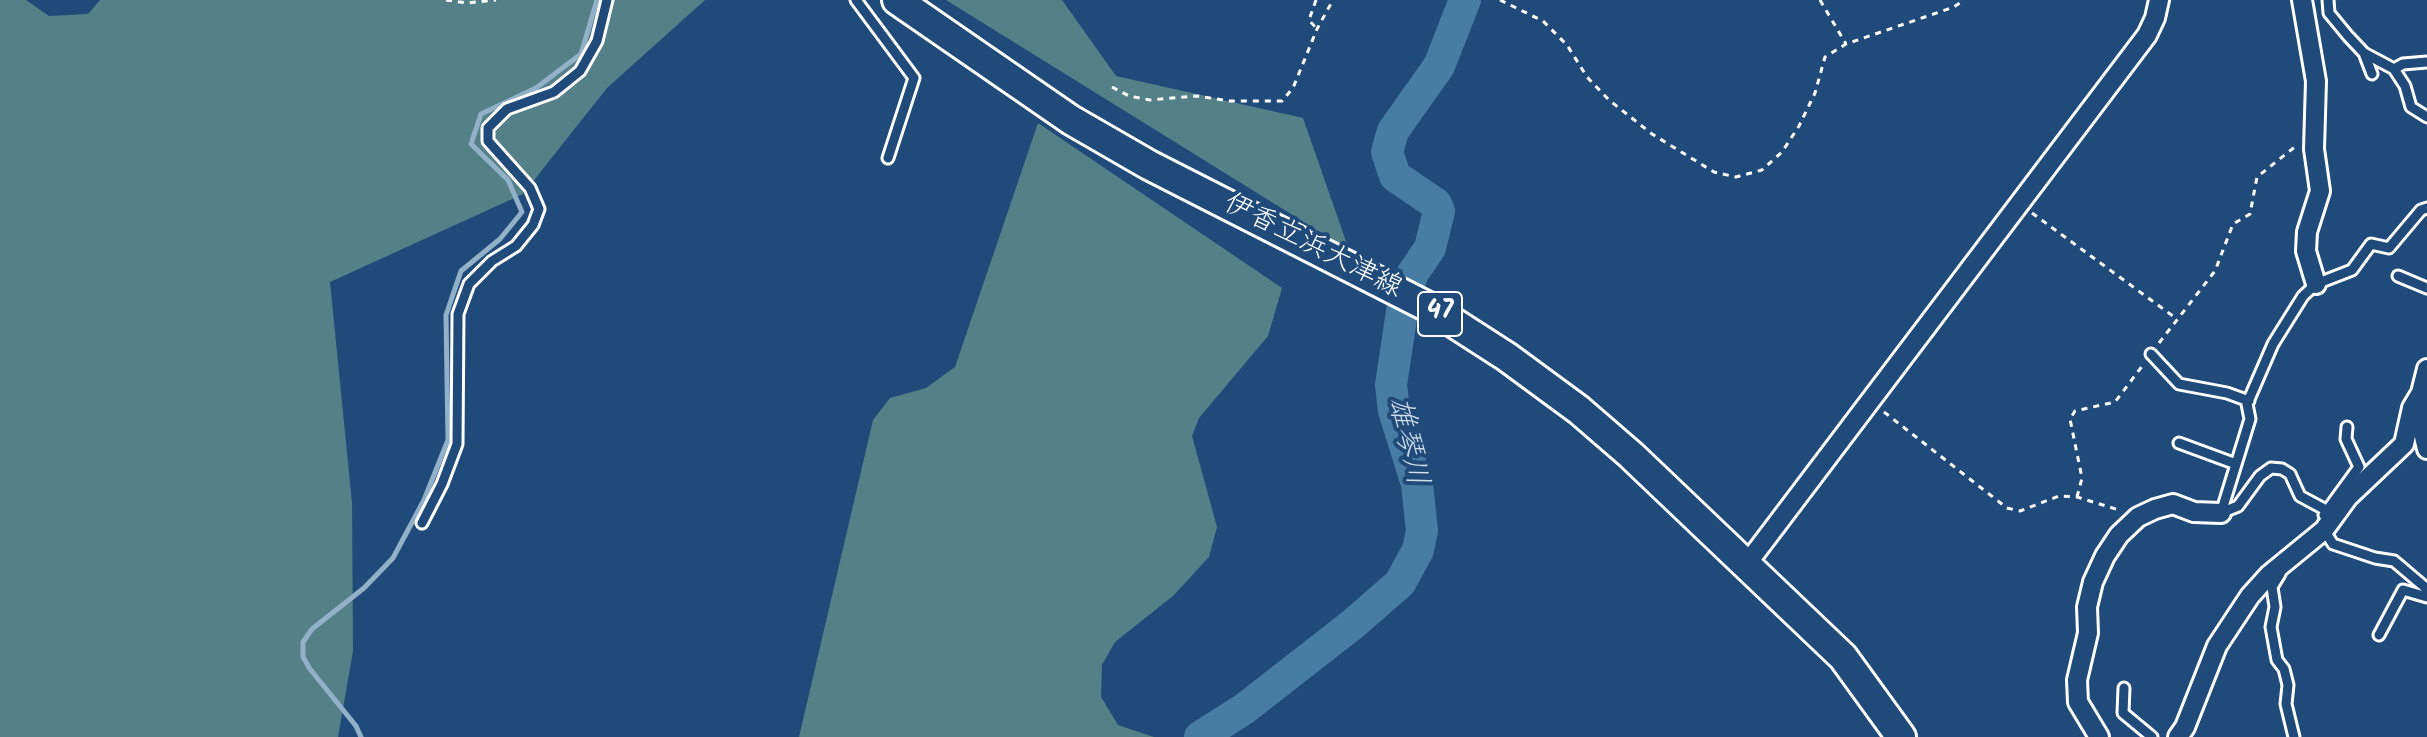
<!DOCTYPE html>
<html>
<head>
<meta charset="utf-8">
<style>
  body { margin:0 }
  canvas { display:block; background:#1f4a7a }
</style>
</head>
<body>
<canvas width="2427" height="737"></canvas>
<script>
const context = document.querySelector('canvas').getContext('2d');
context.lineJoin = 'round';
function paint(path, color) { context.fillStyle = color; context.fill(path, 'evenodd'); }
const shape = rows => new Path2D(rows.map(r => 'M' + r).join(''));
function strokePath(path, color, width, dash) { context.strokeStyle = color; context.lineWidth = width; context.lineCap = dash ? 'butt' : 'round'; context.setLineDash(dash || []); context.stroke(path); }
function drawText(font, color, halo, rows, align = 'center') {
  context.font = font + ' Kalam,"Klee One",sans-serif'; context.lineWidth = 8; context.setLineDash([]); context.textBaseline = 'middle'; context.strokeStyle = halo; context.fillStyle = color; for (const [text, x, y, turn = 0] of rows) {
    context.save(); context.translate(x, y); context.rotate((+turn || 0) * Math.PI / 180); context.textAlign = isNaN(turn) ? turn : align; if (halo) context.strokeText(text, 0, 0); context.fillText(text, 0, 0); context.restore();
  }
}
paint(shape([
  [0,0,26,0,49,16,88,14,100,0,705,0,607,88,523,194,330,282,352,503,353,651,338,737,0,737],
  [946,0,1062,0,1116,76,1303,118,1349,250],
  [1038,123,1282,288,1268,336,1199,418,1192,436,1217,527,1209,557,1173,596,1115,642,1102,665,1101,697,1118,725,1154,737,799,737,873,420,890,398,926,388,955,367]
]), '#548088');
strokePath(shape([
  [361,737,356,726,310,669,303,657,303,642,312,629,364,588,393,558,424,500,448,440,446,315,461,271,500,239,522,212,508,180,471,144,481,114,536,88,581,54,597,0]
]), '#91b1c8', 5);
strokePath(shape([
  [1200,737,1244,709,1353,624,1400,583,1418,550,1422,531,1417,484,1394,411,1391,385,1404,298,1413,273,1430,248,1439,211,1436,204,1395,176,1387,152,1393,131,1439,66,1465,0]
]), '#477da4', 32);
const lane = shape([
  [856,0,914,78,888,158],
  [2328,0,2329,13,2348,36,2364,53,2394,69,2405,86,2411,107,2427,117],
  [2364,53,2372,74],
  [2394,69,2403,64,2427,62],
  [2398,276,2427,288],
  [2151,354,2179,384,2227,393,2249,401],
  [2179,443,2236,464],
  [2221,513,2250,419,2247,404,2273,344,2303,296,2316,284,2352,270,2371,244,2389,248,2421,210,2427,208],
  [2221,513,2238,506,2260,476,2271,468,2282,469,2290,474,2300,496,2326,510],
  [2324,515,2359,467,2346,439,2347,427],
  [422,523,442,484,457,444,458,314,469,284,492,261,516,246,533,225,539,209,530,188,488,141,488,128,507,109,554,92,580,71,597,41,607,0],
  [2324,530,2333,544,2375,558,2394,561,2427,589],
  [2280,574,2272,587,2275,607,2271,627,2277,660,2284,669,2288,685,2286,704,2294,737],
  [2379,635,2403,590,2427,597],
  [2124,688,2123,713,2152,737]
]);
const street = shape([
  [2302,0,2316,81,2314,149,2320,191,2307,232,2306,251,2316,284],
  [2427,369,2421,393,2420,420,2427,449],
  [1746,565,2147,35,2155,18,2159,0],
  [2099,737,2078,702,2077,680,2088,633,2087,607,2093,582,2105,556,2119,535,2138,517,2155,509,2173,504,2194,512,2221,513],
  [2178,737,2185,727,2217,646,2250,596,2269,575,2324,530,2348,497,2404,444,2412,408,2421,393]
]);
const primary = shape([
  [897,0,1071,120,1149,165,1434,310,1507,357,1579,410,1631,455,1843,657,1901,737]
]);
strokePath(lane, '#fff', 15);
strokePath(street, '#fff', 24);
strokePath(primary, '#fff', 34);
strokePath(shape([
  [446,0,467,3,496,0],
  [1316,0,1309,20,1316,28],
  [1500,0,1543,21,1567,45,1587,77,1609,100,1652,134,1714,172,1736,177,1762,170,1782,152,1799,126,1815,93,1825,57,1846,44,1954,7,1964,0],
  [1820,0,1846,44],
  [1112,87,1129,96,1150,100,1197,96,1230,101,1282,101,1293,88,1317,29,1333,0],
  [2032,213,2177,319],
  [2159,343,2215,271,2233,224,2250,214,2257,177,2296,146],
  [1884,412,2007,508,2020,511,2059,496,2077,497,2119,510],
  [2077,497,2082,478,2070,419,2075,411,2115,402,2143,365]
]), '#fff', 3, [6, 6]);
strokePath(lane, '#1f4a7a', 9);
strokePath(street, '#1f4a7a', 18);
strokePath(primary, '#1f4a7a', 28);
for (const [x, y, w] of [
  [1440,314,44]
]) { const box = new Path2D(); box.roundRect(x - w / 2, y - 22, w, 44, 6); context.fillStyle = '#1f4a7a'; context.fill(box); strokePath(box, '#fff', 2); }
drawText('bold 26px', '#fff', null, [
  ["47",1440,314]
]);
drawText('28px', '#fff', '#1f4a7a', [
  ["伊香立浜大津線",1312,248,27]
]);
drawText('italic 30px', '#d1dee8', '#1f4a7a', [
  ["雄琴川",1405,442,77]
]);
</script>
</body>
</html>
